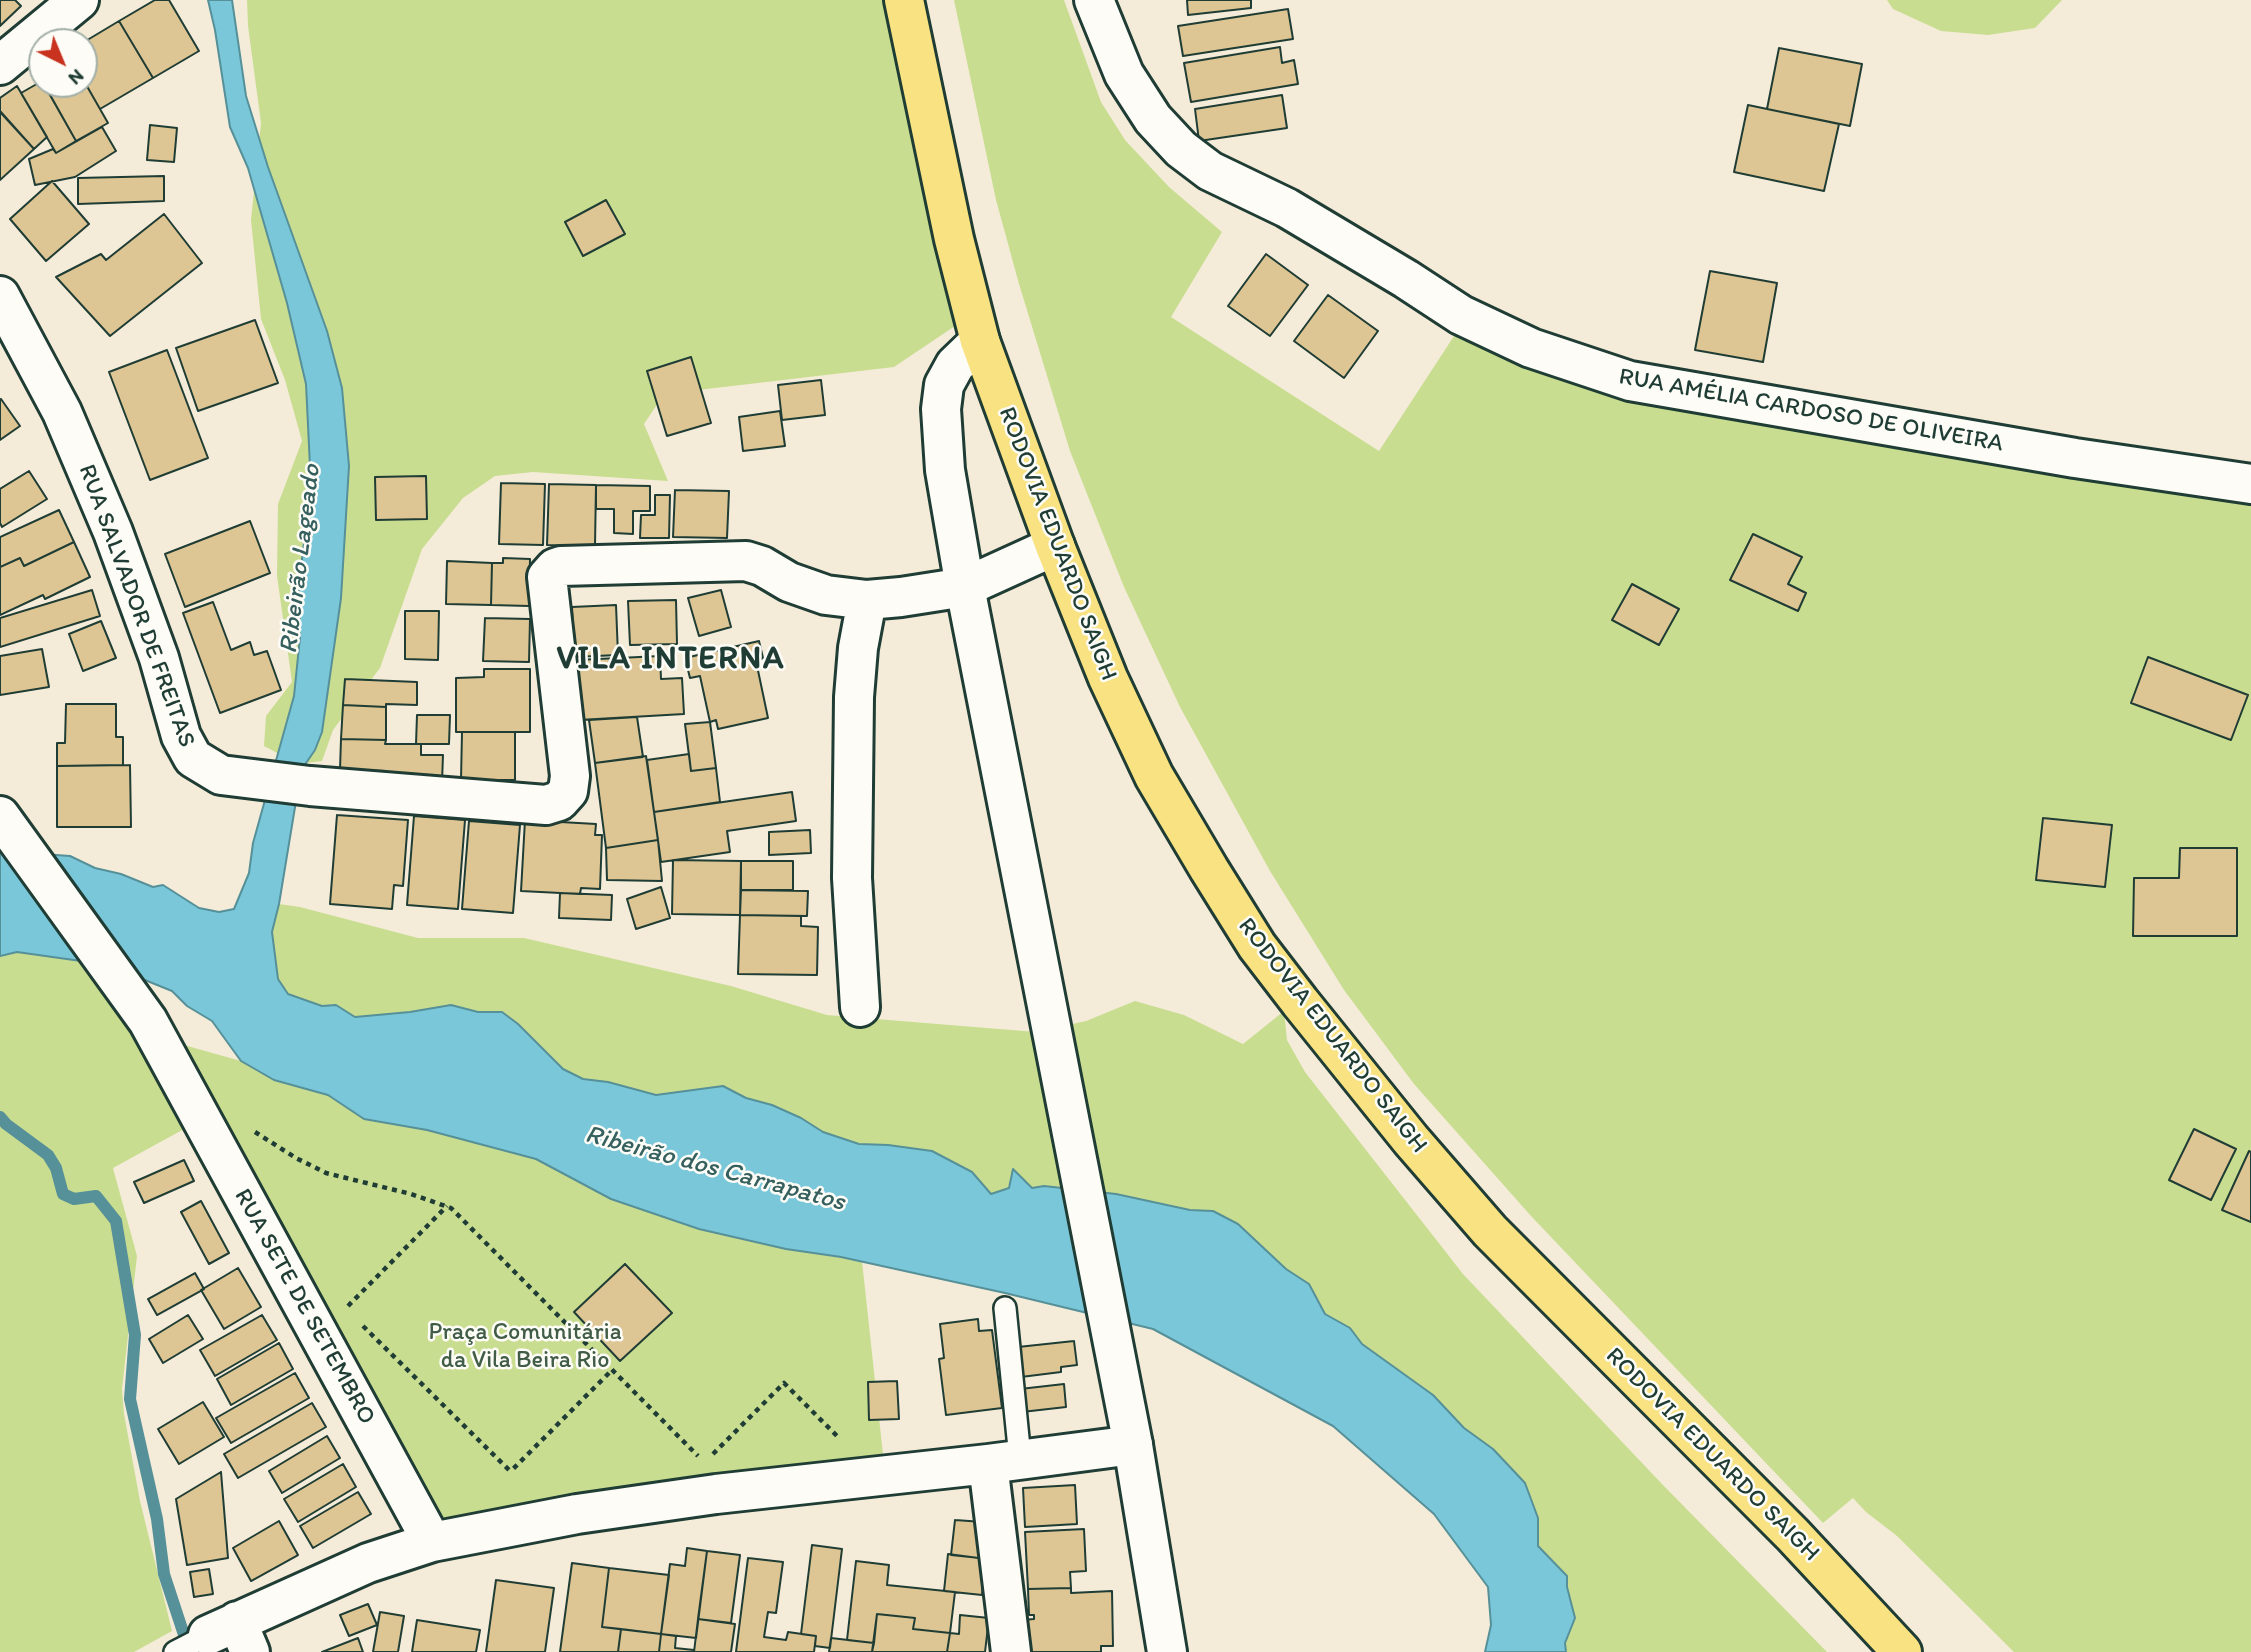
<!DOCTYPE html>
<html>
<head>
<meta charset="utf-8">
<style>
  body { margin:0 }
  #map { position:relative; width:2251px; height:1652px; overflow:hidden; background:#f4ecd9; font-family:Itim,sans-serif }
  canvas { display:block }
  .north { position:absolute; left:28px; top:28px; width:70px; height:70px; box-sizing:border-box; background:#fdfcf7; border:2px solid #a4b0a9; border-radius:50%; rotate:137deg; font-size:19px; font-weight:700; line-height:28px; text-align:center; color:#1f3d34 }
  .north::after { content:''; display:block; margin:auto; width:24px; height:32px; background:#c8321e; clip-path:polygon(50% 0,100% 100%,50% 72%,0 100%) }
</style>
</head>
<body>
<div id="map">
<canvas width="2251" height="1652"></canvas>
<div class="north">N</div>
</div>
<script>
const context = document.querySelector('canvas').getContext('2d');
context.lineJoin = 'round';
function paint(path, color) { context.fillStyle = color; context.fill(path, 'evenodd'); }
const shape = rows => new Path2D(rows.map(r => 'M' + r).join(''));
function strokePath(path, color, width, dash) { context.strokeStyle = color; context.lineWidth = width; context.lineCap = dash ? 'butt' : 'round'; context.setLineDash(dash || []); context.stroke(path); }
function drawText(font, color, halo, rows, align = 'center') {
  context.font = font + ' Itim,sans-serif'; context.lineWidth = 5; context.setLineDash([]); context.textBaseline = 'middle'; context.strokeStyle = halo; context.fillStyle = color; for (const [text, x, y, turn = 0] of rows) {
    context.save(); context.translate(x, y); context.rotate((+turn || 0) * Math.PI / 180); context.textAlign = isNaN(turn) ? turn : align; if (halo) context.strokeText(text, 0, 0); context.fillText(text, 0, 0); context.restore();
  }
}
paint(shape([
  [247,0,883,0,943,274,958,324,894,367,664,394,644,424,668,481,533,472,495,476,463,498,422,549,380,668,333,730,322,761,298,764,264,746,266,716,292,682,277,576,278,504,302,441,285,380,261,319,251,220,261,123,248,26],
  [954,0,1064,0,1101,102,1125,140,1169,187,1222,232,1171,317,1379,451,1469,313,1535,345,2251,479,2251,1652,2014,1652,1897,1536,1866,1512,1853,1498,1823,1523,1531,1216,1414,1084,1344,990,1270,871,1180,707,1124,587,1070,451,1019,284,996,200],
  [1887,0,2062,0,2035,28,1988,35,1941,31,1893,9],
  [279,904,300,907,418,938,524,938,731,986,827,1015,1036,1032,1086,1021,1135,1001,1184,1015,1243,1044,1284,1011,1287,1040,1305,1072,1463,1274,1662,1484,1827,1652,1566,1652,1565,1643,1575,1618,1567,1587,1567,1576,1538,1546,1538,1518,1493,1449,1464,1428,1433,1395,1362,1344,1350,1328,1325,1314,1309,1284,1286,1269,1238,1224,1213,1211,1190,1210,1116,1194,1044,1186,1032,1188,1013,1169,1009,1188,991,1194,972,1172,932,1151,889,1145,859,1144,823,1132,801,1118,772,1105,746,1098,723,1086,656,1095,608,1082,583,1079,563,1069,518,1024,502,1012,478,1012,451,1005,410,1012,355,1017,336,1005,322,1006,288,994,278,979,272,932],
  [17,952,95,963,195,1123,113,1168,137,1256,122,1389,124,1414,140,1501,172,1631,134,1652,0,1652,0,956],
  [166,1040,241,1061,274,1080,328,1095,364,1119,427,1130,536,1159,611,1199,699,1229,786,1249,862,1261,885,1473,433,1537]
]), '#c9dd91');
const water = shape([
  [208,0,232,0,246,96,268,167,327,331,342,388,349,466,341,598,322,732,315,750,304,766,298,789,279,904,272,932,278,979,288,994,322,1006,336,1005,355,1017,410,1012,451,1005,478,1012,502,1012,518,1024,563,1069,583,1079,608,1082,656,1095,723,1086,746,1098,772,1105,801,1118,823,1132,859,1144,888,1145,932,1151,972,1172,991,1194,1009,1188,1013,1169,1032,1188,1044,1186,1116,1194,1190,1210,1213,1211,1238,1224,1286,1269,1309,1284,1325,1314,1350,1328,1362,1344,1433,1395,1464,1428,1493,1449,1525,1483,1538,1518,1538,1546,1567,1576,1567,1587,1575,1618,1565,1643,1566,1652,1485,1652,1491,1625,1488,1587,1434,1514,1333,1426,1153,1329,1005,1293,841,1257,786,1249,699,1229,611,1199,536,1159,427,1130,364,1119,328,1095,274,1080,241,1061,212,1021,187,1006,172,991,135,976,95,963,17,952,0,956,0,851,70,856,95,868,121,874,153,887,163,885,199,908,219,912,234,909,249,873,253,843,294,696,300,637,299,583,311,487,306,384,287,303,248,168,230,127,215,30,208,0]
]);
paint(water, '#7bc7da');
strokePath(water, '#569098', 2);
strokePath(shape([
  [0,1117,6,1124,48,1155,56,1168,63,1194,74,1199,96,1196,116,1221,135,1335,130,1399,157,1519,164,1574,185,1638]
]), '#569098', 12);
const building = shape([
  [0,0,15,0,21,6,0,26,0,0],
  [155,0,169,0,199,51,153,78,119,21,155,0],
  [1187,0,1251,0,1251,8,1188,15,1187,0],
  [1288,9,1293,39,1183,56,1178,26,1288,9],
  [119,21,153,78,100,109,84,81,84,42,119,21],
  [1280,47,1282,63,1294,60,1298,84,1191,102,1184,63,1280,47],
  [1779,48,1862,64,1850,126,1767,109,1779,48],
  [42,81,76,141,56,153,21,93,42,81],
  [84,81,108,123,76,141,44,84,84,84,84,81],
  [17,86,47,137,34,149,0,111,0,98,17,86],
  [1282,95,1287,128,1199,141,1195,109,1282,95],
  [1748,105,1839,124,1824,191,1734,172,1748,105],
  [1,113,34,149,0,180,0,114,1,113],
  [150,125,177,128,174,162,147,160,150,125],
  [102,127,116,151,75,177,35,185,29,159,53,149,56,153,102,127],
  [164,176,164,201,78,204,78,178,164,176],
  [52,181,89,224,46,261,10,219,52,181],
  [606,200,625,234,583,256,565,222,606,200],
  [164,214,202,263,110,336,56,277,101,254,106,260,164,214],
  [1266,254,1308,285,1270,336,1228,306,1266,254],
  [1710,271,1777,283,1763,362,1695,350,1710,271],
  [1328,295,1378,331,1344,378,1294,341,1328,295],
  [255,320,278,383,198,411,176,348,255,320],
  [167,350,208,458,150,480,109,372,167,350],
  [691,357,711,423,667,436,647,371,691,357],
  [821,380,825,415,782,420,778,385,821,380],
  [1,399,20,426,0,440,0,400,1,399],
  [780,411,785,446,743,451,739,417,780,411],
  [29,471,47,499,2,527,0,523,0,489,29,471],
  [426,476,427,519,376,520,375,477,426,476],
  [501,483,545,484,543,545,499,544,501,483],
  [549,484,596,485,595,546,547,545,549,484],
  [596,485,650,486,650,511,633,511,633,534,614,533,614,509,596,509,596,485],
  [675,490,729,491,727,538,673,537,675,490],
  [655,495,670,495,669,538,640,538,641,515,655,515,655,495],
  [59,510,74,542,24,566,20,558,0,567,0,537,59,510],
  [250,521,270,573,185,607,165,554,250,521],
  [1753,534,1802,557,1788,584,1806,593,1798,611,1730,580,1753,534],
  [74,542,90,577,45,599,43,595,0,615,0,567,20,558,24,566,74,542],
  [503,558,530,559,529,606,491,605,492,563,503,563,503,558],
  [447,561,492,563,491,605,446,604,447,561],
  [1632,584,1679,609,1659,645,1612,620,1632,584],
  [92,590,100,616,0,647,0,618,92,590],
  [721,590,731,627,699,636,688,598,721,590],
  [676,600,677,644,630,645,628,601,676,600],
  [213,602,231,650,250,642,254,655,267,651,281,690,220,713,183,613,213,602],
  [616,605,618,655,574,657,572,607,616,605],
  [405,611,439,611,438,660,405,659,405,611],
  [485,618,530,619,529,662,483,661,485,618],
  [101,621,116,658,83,671,69,634,101,621],
  [759,641,763,658,756,661,768,718,718,729,716,720,710,722,700,676,690,678,685,658,759,641],
  [42,649,49,687,0,695,0,656,42,649],
  [660,656,661,679,682,678,684,714,579,720,577,660,660,656],
  [2148,657,2248,695,2231,740,2131,703,2148,657],
  [484,669,530,669,530,732,456,732,456,678,484,677,484,669],
  [345,679,417,682,417,705,386,704,386,707,343,705,345,679],
  [66,704,116,704,116,737,123,737,123,765,57,766,57,743,65,743,66,704],
  [343,705,386,707,386,740,341,739,343,705],
  [417,715,450,715,449,744,416,744,417,715],
  [637,717,643,757,595,763,589,720,637,717],
  [710,722,716,768,691,771,685,724,710,722],
  [462,732,515,732,515,780,461,780,462,732],
  [341,739,386,740,385,744,421,744,421,755,443,755,442,782,385,781,386,771,340,770,341,739],
  [689,754,691,771,716,768,720,802,654,812,647,760,689,754],
  [646,756,658,840,606,848,595,763,646,756],
  [130,765,131,827,57,827,57,766,130,765],
  [792,792,796,821,727,831,730,852,661,862,654,812,792,792],
  [337,815,408,820,403,886,394,885,392,909,330,904,337,815],
  [414,816,465,820,458,909,407,905,414,816],
  [2043,818,2112,825,2105,887,2036,880,2043,818],
  [525,820,596,824,595,835,602,835,600,889,581,888,580,894,521,891,525,820],
  [469,821,520,825,513,913,462,909,469,821],
  [810,830,811,853,769,855,769,832,810,830],
  [658,840,662,881,607,880,606,848,658,840],
  [2180,848,2237,848,2237,936,2133,936,2134,878,2179,878,2180,848],
  [673,860,741,861,740,915,672,914,673,860],
  [741,861,793,861,793,890,741,890,741,861],
  [661,887,670,918,636,929,627,899,661,887],
  [741,890,808,891,807,916,740,915,741,890],
  [560,893,612,895,611,920,559,918,560,893],
  [740,915,801,916,801,926,818,927,817,975,738,974,740,915],
  [2194,1129,2236,1149,2211,1200,2169,1180,2194,1129],
  [2249,1151,2251,1152,2251,1222,2222,1210,2249,1151],
  [184,1160,194,1181,144,1203,134,1182,184,1160],
  [201,1201,229,1253,209,1264,181,1212,201,1201],
  [625,1264,672,1313,620,1361,574,1312,625,1264],
  [238,1268,261,1307,224,1329,201,1290,238,1268],
  [195,1273,204,1289,157,1315,148,1299,195,1273],
  [188,1315,203,1339,163,1363,149,1339,188,1315],
  [262,1315,277,1340,215,1376,200,1350,262,1315],
  [978,1319,979,1331,992,1330,1002,1408,946,1415,939,1359,944,1358,940,1324,978,1319],
  [1074,1341,1077,1365,1061,1367,1061,1372,1021,1377,1018,1347,1074,1341],
  [279,1343,293,1369,231,1405,217,1379,279,1343],
  [295,1373,309,1398,231,1443,216,1418,295,1373],
  [897,1381,899,1419,869,1420,868,1382,897,1381],
  [1064,1384,1066,1407,1022,1412,1020,1389,1064,1384],
  [203,1402,224,1437,179,1464,158,1429,203,1402],
  [312,1403,326,1427,238,1478,224,1454,312,1403],
  [327,1436,340,1458,282,1493,269,1471,327,1436],
  [343,1464,356,1487,298,1522,284,1499,343,1464],
  [221,1472,228,1558,187,1565,176,1499,221,1472],
  [1075,1485,1077,1524,1025,1527,1023,1488,1075,1485],
  [358,1492,371,1514,313,1548,300,1526,358,1492],
  [955,1520,983,1522,980,1558,951,1555,955,1520],
  [279,1521,298,1555,251,1581,233,1548,279,1521],
  [1084,1529,1086,1571,1070,1572,1071,1588,1028,1589,1025,1532,1084,1529],
  [812,1545,842,1549,830,1648,815,1646,816,1636,801,1634,812,1545],
  [687,1548,707,1551,696,1638,661,1634,670,1564,685,1566,687,1548],
  [707,1551,740,1555,731,1623,698,1619,707,1551],
  [948,1554,986,1559,982,1595,944,1591,948,1554],
  [748,1558,783,1562,776,1613,768,1612,764,1637,786,1640,788,1632,816,1636,814,1652,736,1652,748,1558],
  [856,1561,889,1565,887,1585,955,1592,950,1633,913,1629,915,1618,877,1614,874,1643,847,1640,856,1561],
  [572,1563,609,1568,602,1627,621,1629,618,1652,560,1652,572,1563],
  [609,1568,669,1575,661,1634,602,1627,609,1568],
  [209,1569,213,1594,194,1597,190,1572,209,1569],
  [496,1580,554,1588,545,1652,486,1652,496,1580],
  [1071,1588,1071,1593,1112,1591,1113,1646,1101,1646,1101,1652,1024,1652,1023,1620,1034,1619,1034,1615,1029,1615,1028,1589,1071,1588],
  [368,1604,377,1625,349,1636,340,1615,368,1604],
  [380,1612,404,1616,398,1652,373,1652,380,1612],
  [877,1614,915,1618,913,1629,950,1633,947,1652,872,1652,877,1614],
  [960,1615,989,1618,985,1652,947,1652,950,1633,959,1634,960,1615],
  [698,1619,735,1624,731,1652,694,1652,698,1619],
  [417,1620,480,1630,476,1652,412,1652,417,1620],
  [621,1629,661,1634,659,1652,618,1652,621,1629],
  [661,1634,676,1636,675,1648,694,1650,694,1652,659,1652,661,1634],
  [358,1638,363,1652,322,1652,358,1638],
  [831,1638,874,1643,872,1652,829,1652,831,1638]
]);
paint(building, '#dec594');
strokePath(building, '#1f3d34', 2);
const lane = shape([
  [1005,1308,1020,1458],
  [175,1652,208,1635]
]);
const street = shape([
  [1094,0,1124,74,1153,119,1181,149,1210,171,1287,208,1406,279,1461,315,1531,348,1630,381,2075,458,2251,484],
  [0,65,79,0],
  [0,296,62,412,113,532,159,658,181,736,193,758,221,775,310,786,546,805,559,801,568,791,570,776,547,577,555,568,561,566,746,561,762,566,789,582,826,595,867,600,901,597,965,587,1055,546],
  [0,816,148,1021,432,1542],
  [860,1007,852,878,854,697,858,648,867,600],
  [988,1464,1011,1652],
  [237,1621,250,1652],
  [208,1635,368,1563,432,1542,577,1514,716,1494,988,1464,1133,1445]
]);
const secondary = shape([
  [980,341,955,365,944,385,941,409,945,470,965,587,1133,1445,1167,1652]
]);
const highway = shape([
  [904,0,954,239,980,341,1055,546,1108,678,1154,776,1209,869,1257,946,1300,1002,1411,1140,1490,1231,1793,1535,1902,1652]
]);
strokePath(lane, '#1f3d34', 26);
strokePath(street, '#1f3d34', 44);
strokePath(secondary, '#1f3d34', 44);
strokePath(highway, '#1f3d34', 44);
strokePath(shape([
  [255,1132,296,1158,326,1173,411,1194,451,1208,698,1456],
  [348,1306,447,1206],
  [363,1326,509,1470,513,1469,612,1370],
  [713,1454,784,1383,840,1439]
]), '#1f3d34', 4.5, [5, 5]);
strokePath(lane, '#fdfcf7', 21);
strokePath(street, '#fdfcf7', 38);
strokePath(secondary, '#fdfcf7', 38);
strokePath(highway, '#f8e281', 38);
drawText('24px', '#1f3d34', '#fdfcf7', [
  ["RUA AMÉLIA CARDOSO DE OLIVEIRA",1811,411,10],
  ["RODOVIA EDUARDO SAIGH",1057,544,69],
  ["RUA SALVADOR DE FREITAS",136,606,70],
  ["RODOVIA EDUARDO SAIGH",1332,1036,52],
  ["RUA SETE DE SETEMBRO",304,1307,61],
  ["RODOVIA EDUARDO SAIGH",1712,1455,45]
]);
drawText('24px', '#415d47', '#fdfcf7', [
  ["Praça Comunitária",525,1333],
  ["da Vila Beira Rio",525,1361]
]);
drawText('italic 26px', '#36605e', '#fdfcf7', [
  ["Ribeirão Lageado",301,559,-83],
  ["Ribeirão dos Carrapatos",715,1169,15]
]);
context.letterSpacing = '2px';
drawText('bold 32px', '#1f3d34', '#fdfcf7', [
  ["VILA INTERNA",671,660]
]);
context.letterSpacing = '0px';
</script>
</body>
</html>
